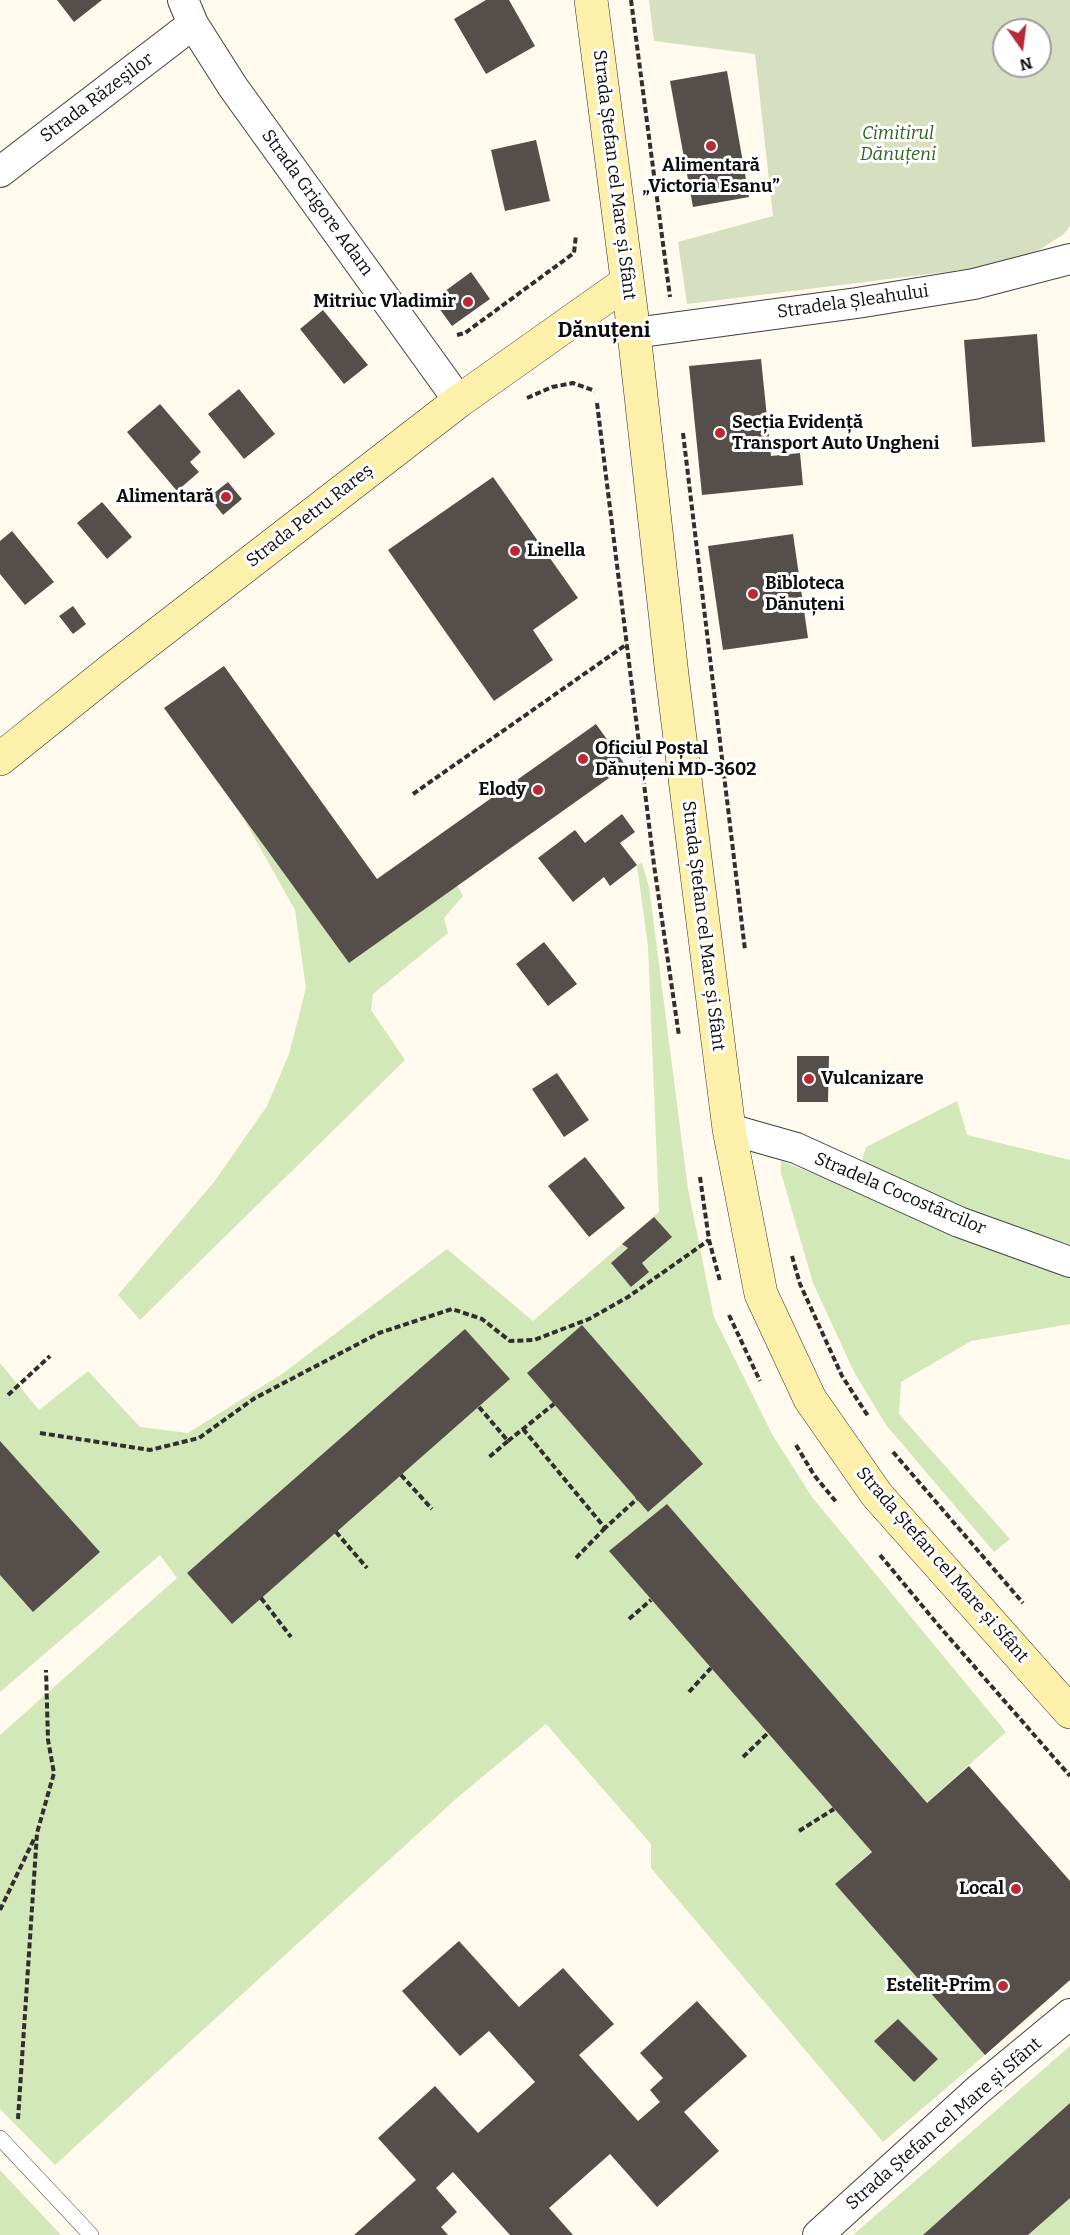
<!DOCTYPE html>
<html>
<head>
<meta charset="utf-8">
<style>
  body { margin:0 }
  #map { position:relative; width:1070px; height:2235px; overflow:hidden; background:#fffaed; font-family:Bitter,serif }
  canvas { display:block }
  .north { position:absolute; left:992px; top:18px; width:60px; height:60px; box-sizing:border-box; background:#fff; border:2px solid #9e9e9e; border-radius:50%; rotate:166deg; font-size:16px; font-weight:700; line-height:24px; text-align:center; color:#0d0d0d }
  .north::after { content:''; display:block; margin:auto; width:21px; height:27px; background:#b92936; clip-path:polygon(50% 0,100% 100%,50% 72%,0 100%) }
</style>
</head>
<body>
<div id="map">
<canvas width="1070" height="2235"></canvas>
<div class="north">N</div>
</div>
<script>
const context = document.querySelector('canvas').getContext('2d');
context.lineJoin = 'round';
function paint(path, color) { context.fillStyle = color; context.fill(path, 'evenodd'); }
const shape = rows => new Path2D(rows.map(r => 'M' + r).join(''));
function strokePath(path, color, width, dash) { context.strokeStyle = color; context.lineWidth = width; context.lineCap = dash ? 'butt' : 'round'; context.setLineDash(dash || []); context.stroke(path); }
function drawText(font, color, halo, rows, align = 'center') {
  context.font = font + ' Bitter,serif'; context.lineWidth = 6; context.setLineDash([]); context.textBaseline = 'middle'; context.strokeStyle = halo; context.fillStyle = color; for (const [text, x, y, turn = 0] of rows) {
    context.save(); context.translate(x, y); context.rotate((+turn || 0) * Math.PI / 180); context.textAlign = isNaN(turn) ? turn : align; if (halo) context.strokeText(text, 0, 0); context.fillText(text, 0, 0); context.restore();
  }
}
paint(shape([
  [241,814,349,963,457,885,463,896,444,918,448,933,373,994,371,1010,405,1060,140,1320,118,1295,214,1182,267,1106,289,1054,306,988,295,910],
  [642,863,649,887,688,1189,714,1317,772,1434,812,1497,1006,1732,835,1884,985,2055,883,2142,651,1868,651,1844,546,1724,457,1798,55,2165,0,2109,0,1735,177,1578,160,1555,0,1692,0,1363,39,1410,88,1371,140,1427,188,1433,282,1374,447,1249,533,1321,659,1212,648,947,637,865],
  [957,1101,967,1135,1070,1160,1070,1244,1002,1224,880,1176,862,1160,866,1147],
  [781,1161,1070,1273,1070,1324,971,1341,901,1382,899,1414,1010,1539,994,1552,886,1425,854,1372,813,1283,781,1173],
  [1070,2046,1070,2235,853,2235],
  [0,2170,61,2235,0,2235]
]), '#d3e8b8');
paint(shape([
  [649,0,1070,0,1070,226,1064,234,1039,250,1002,265,687,304,678,242,773,216,755,54,654,41],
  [1004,30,1040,30,1040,66,1004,66]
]), '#d6dfbf');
paint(shape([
  [57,0,102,0,74,22],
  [486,0,509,0,535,46,486,74,454,19],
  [727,71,749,197,693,207,670,81],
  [536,140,550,201,505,211,491,150],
  [471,272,490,299,452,326,433,300],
  [323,310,368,365,344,384,300,329],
  [1037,334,1045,442,972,447,964,340],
  [761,359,771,456,800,453,803,485,702,495,689,366],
  [239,389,275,434,244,459,208,414],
  [160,404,201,452,190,462,199,472,177,491,127,432],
  [493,477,578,598,533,630,553,660,494,701,388,550],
  [228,482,242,499,223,515,209,497],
  [102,502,132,537,107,559,77,523],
  [12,531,54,582,25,605,0,574,0,541],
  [793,534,808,638,723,650,708,546],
  [73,606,86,624,73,634,59,616],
  [224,666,377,879,596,724,626,766,349,963,164,708],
  [622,814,635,832,620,843,637,865,610,886,604,877,573,902,538,858,575,830,585,843],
  [544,942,577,984,548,1006,516,964],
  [797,1056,829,1056,828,1102,797,1102],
  [557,1073,589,1120,564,1137,532,1089],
  [585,1157,625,1208,589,1237,548,1186],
  [654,1217,672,1237,642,1263,649,1272,631,1287,611,1263,628,1248,622,1244],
  [582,1325,703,1464,648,1512,527,1373],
  [465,1329,510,1379,232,1624,187,1573],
  [0,1441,100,1552,33,1612,0,1575],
  [667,1504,927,1803,969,1766,1070,1881,1070,1980,985,2055,835,1884,872,1852,609,1551],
  [459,1941,519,2007,563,1968,614,2024,579,2055,638,2121,660,2102,650,2090,663,2078,640,2053,697,2001,747,2056,684,2112,719,2151,657,2207,610,2154,549,2208,573,2235,510,2235,453,2172,436,2188,457,2212,441,2227,448,2235,354,2235,416,2180,378,2138,435,2086,478,2133,535,2082,489,2031,460,2056,402,1991],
  [898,2019,938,2059,914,2082,874,2041],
  [1070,2103,1070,2198,1028,2235,923,2235]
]), '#554e4a');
const lane = shape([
  [0,2138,91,2235]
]);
const street = shape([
  [183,0,193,24,233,87,459,401],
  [0,172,193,24],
  [634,333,857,303,974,284,1070,259],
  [729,1129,796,1148,959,1222,1070,1262],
  [818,2235,979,2089,1070,2014]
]);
const secondary = shape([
  [591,0,634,333,672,675,729,1129,761,1294,810,1399,877,1495,1070,1712],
  [0,759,111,670,459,401,627,282]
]);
strokePath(lane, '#404040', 16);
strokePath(street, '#404040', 32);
strokePath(secondary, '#2f2f2f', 34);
strokePath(shape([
  [631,0,670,297],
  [457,335,465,333,574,253,576,235],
  [527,398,552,387,573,383,595,391],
  [597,403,654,865,679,1036],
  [683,433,745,950],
  [413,794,627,644],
  [700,1177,709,1240,720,1281],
  [792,1256,800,1284,842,1376,868,1416],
  [729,1315,760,1381],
  [8,1395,50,1356],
  [479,1407,508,1441,488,1458],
  [523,1429,605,1528,637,1499],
  [40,1433,150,1450,199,1438,255,1398,379,1333,452,1309,482,1319,510,1341,534,1340,589,1319,628,1297,709,1240],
  [508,1441,554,1404],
  [796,1445,814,1475,837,1503],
  [893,1452,1023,1603],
  [401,1475,432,1509],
  [336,1532,367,1568],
  [880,1555,939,1626,1070,1776],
  [576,1558,605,1528],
  [261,1598,291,1637],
  [629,1619,651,1600],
  [689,1692,711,1668],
  [743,1757,768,1733],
  [799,1831,834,1809],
  [0,1910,35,1837],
  [18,2119,37,1833,54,1773,48,1740,46,1670]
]), '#2f2f2f', 4, [6, 3]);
strokePath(lane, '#fff', 15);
strokePath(street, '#fff', 30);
strokePath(secondary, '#fdf0aa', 33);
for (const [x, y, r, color] of [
  [711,146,6,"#b92936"],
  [468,302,6,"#b92936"],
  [720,433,6,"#b92936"],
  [226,497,6,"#b92936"],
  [515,551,6,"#b92936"],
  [753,594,6,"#b92936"],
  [583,759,6,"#b92936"],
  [538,790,6,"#b92936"],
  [809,1079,6,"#b92936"],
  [1016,1889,6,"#b92936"],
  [1003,1986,6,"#b92936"]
]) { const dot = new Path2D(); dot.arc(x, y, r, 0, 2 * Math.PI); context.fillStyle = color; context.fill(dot); strokePath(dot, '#fff', 2); }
drawText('18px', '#0d0d0d', '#fff', [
  ["Strada Răzeşilor",97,98,-37],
  ["Strada Ștefan cel Mare și Sfânt",614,175,83],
  ["Strada Grigore Adam",317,203,54],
  ["Stradela Șleahului",853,302,-8],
  ["Strada Petru Rareș",310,516,-38],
  ["Strada Ștefan cel Mare și Sfânt",703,926,83],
  ["Stradela Cocostârcilor",900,1194,23],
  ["Strada Ștefan cel Mare și Sfânt",942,1565,49],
  ["Strada Ștefan cel Mare și Sfânt",944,2124,-41]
]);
drawText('italic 18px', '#30631f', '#fff', [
  ["Cimitirul",898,134],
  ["Dănuțeni",898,155]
]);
drawText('bold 18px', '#0d0d0d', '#fff', [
  ["Alimentară",711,166,"center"],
  ["„Victoria Esanu”",711,187,"center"],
  ["Mitriuc Vladimir",456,302],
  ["Secția Evidență",732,423,"left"],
  ["Transport Auto Ungheni",732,444,"left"],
  ["Alimentară",214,497],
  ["Linella",527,551,"left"],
  ["Bibloteca",765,584,"left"],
  ["Dănuțeni",765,605,"left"],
  ["Oficiul Poștal",595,749,"left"],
  ["Dănuțeni MD-3602",595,770,"left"],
  ["Elody",526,790],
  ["Vulcanizare",821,1079,"left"],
  ["Local",1004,1889],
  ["Estelit-Prim",991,1986]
], 'right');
drawText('bold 21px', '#0d0d0d', '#fff', [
  ["Dănuțeni",604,331]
]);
</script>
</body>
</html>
